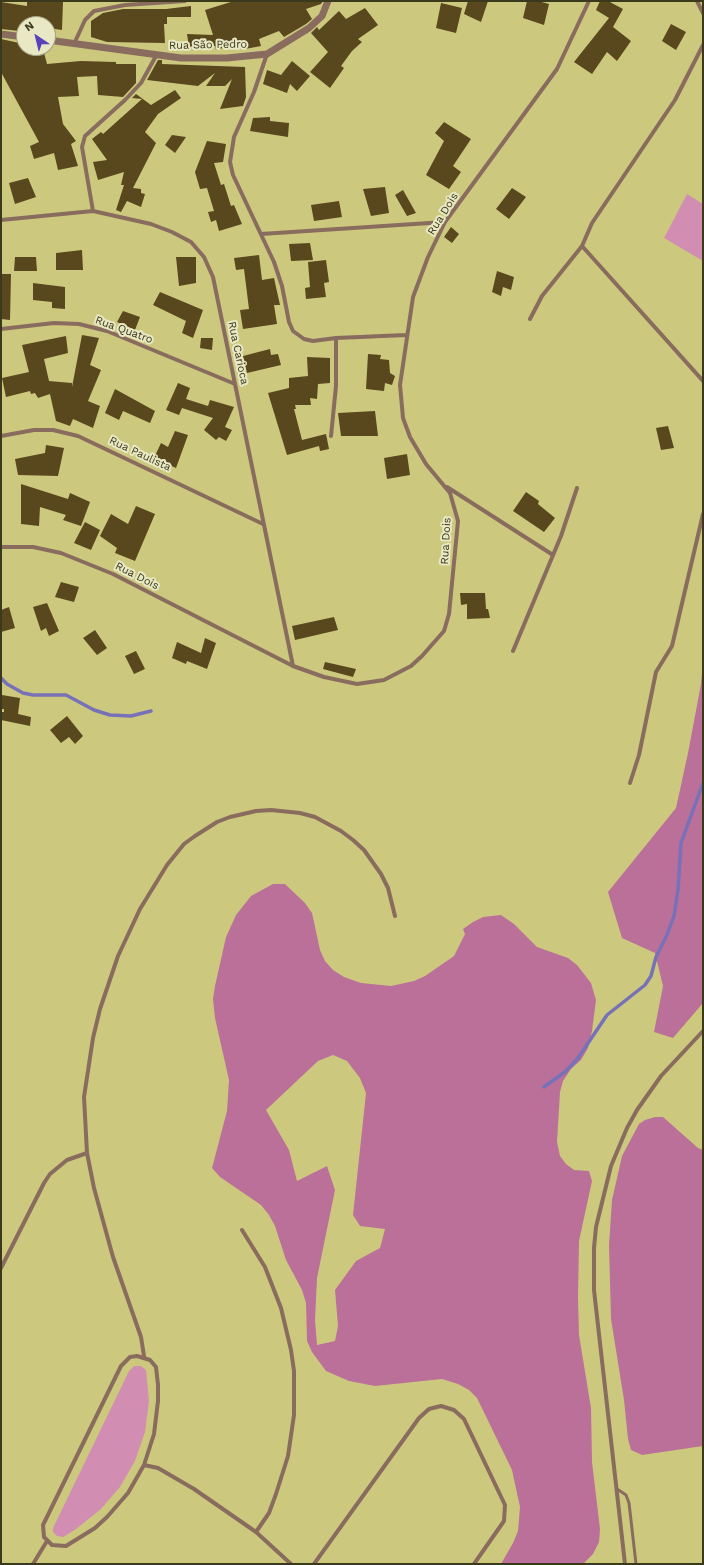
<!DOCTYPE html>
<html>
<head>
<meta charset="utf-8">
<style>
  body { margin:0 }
  #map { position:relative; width:704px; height:1565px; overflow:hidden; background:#ccc97f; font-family:"Work Sans",sans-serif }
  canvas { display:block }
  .frame { position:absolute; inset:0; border:2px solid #3b391b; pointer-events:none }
  .north { position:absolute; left:16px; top:16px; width:40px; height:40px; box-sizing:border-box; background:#e9e8c4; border:1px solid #a3a280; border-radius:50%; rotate:325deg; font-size:11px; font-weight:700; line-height:16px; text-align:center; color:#3b391b }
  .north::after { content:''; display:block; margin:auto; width:14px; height:18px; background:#5941b9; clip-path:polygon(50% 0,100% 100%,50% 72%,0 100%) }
</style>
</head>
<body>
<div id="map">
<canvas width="704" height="1565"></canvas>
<div class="frame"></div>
<div class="north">N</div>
</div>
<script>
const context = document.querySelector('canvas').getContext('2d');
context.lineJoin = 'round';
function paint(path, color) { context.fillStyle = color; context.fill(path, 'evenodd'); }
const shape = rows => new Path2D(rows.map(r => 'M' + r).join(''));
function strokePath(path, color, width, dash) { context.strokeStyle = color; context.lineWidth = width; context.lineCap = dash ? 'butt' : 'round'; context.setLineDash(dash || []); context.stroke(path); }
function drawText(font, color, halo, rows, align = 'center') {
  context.font = font + ' "Work Sans",sans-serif'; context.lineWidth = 4; context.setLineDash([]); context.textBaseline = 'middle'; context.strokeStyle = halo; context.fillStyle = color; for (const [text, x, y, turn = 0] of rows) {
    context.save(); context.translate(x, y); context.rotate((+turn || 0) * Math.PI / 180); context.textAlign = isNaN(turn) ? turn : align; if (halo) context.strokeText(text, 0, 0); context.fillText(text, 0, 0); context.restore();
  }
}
paint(shape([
  [687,194,703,204,703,261,664,238],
  [134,1366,141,1366,146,1370,149,1401,145,1432,135,1461,120,1487,100,1510,76,1529,63,1537,57,1536,53,1532,53,1528,129,1371]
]), '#d28eb2');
paint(shape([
  [703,661,703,1003,673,1038,654,1032,663,986,655,953,622,938,608,892,676,808,688,753,701,684],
  [273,884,285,884,305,903,312,913,320,950,325,961,333,970,344,977,361,983,391,986,414,981,425,976,454,956,465,934,463,929,473,922,483,917,501,915,514,924,537,947,568,958,577,965,591,983,596,1000,592,1031,588,1048,581,1060,571,1069,563,1081,560,1092,557,1142,560,1156,566,1164,574,1170,589,1171,592,1181,579,1241,578,1297,579,1335,591,1408,592,1462,600,1529,599,1542,593,1554,583,1564,501,1564,513,1543,518,1531,520,1507,512,1470,477,1398,469,1390,458,1384,442,1379,375,1386,349,1381,326,1371,312,1352,307,1341,306,1303,302,1290,286,1260,275,1226,269,1215,261,1205,220,1177,212,1168,227,1111,229,1080,215,1018,213,999,215,986,226,937,236,915,251,896],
  [333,1055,347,1061,360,1078,366,1093,353,1215,360,1226,385,1229,380,1248,356,1261,335,1290,338,1326,335,1341,317,1345,315,1320,317,1278,335,1190,327,1166,297,1181,289,1150,266,1110,318,1061],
  [655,1117,663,1117,698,1148,703,1150,703,1446,642,1455,631,1450,628,1439,624,1400,611,1319,609,1245,612,1200,622,1156,639,1124,645,1120]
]), '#bb7099');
strokePath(shape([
  [1,678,7,684,23,693,33,695,66,695,94,710,110,715,131,716,151,711],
  [544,1087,566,1071,578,1058,607,1015,645,985,651,976,656,957,666,937,674,916,678,890,681,843,703,783]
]), '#7771b8', 3.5);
paint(shape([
  [27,1,63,1,62,30,48,28,48,24,20,24,19,31,1,29,1,2,27,6],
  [234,1,323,1,321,4,306,9,312,19,306,24,284,37,279,31,259,39,261,46,245,49,244,42,216,50,215,46,189,47,187,34,213,35,205,10],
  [468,1,488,1,481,22,464,14],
  [527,1,538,1,549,4,544,25,523,18],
  [600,1,608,1,623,9,613,27,631,41,617,61,607,52,592,74,574,62,609,18,596,10],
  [441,3,462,8,456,33,436,28],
  [191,6,191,17,167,17,167,24,164,24,165,43,107,42,91,37,91,21,103,13,123,9,166,9],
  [365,8,378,25,358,39,362,42,352,51,341,66,344,68,330,88,310,72,328,52,311,33,317,27,319,30,339,11,346,19],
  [671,24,686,32,676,50,662,41],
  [1,39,24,44,25,52,43,49,47,64,81,61,116,62,116,64,136,64,136,83,123,97,98,95,97,76,77,77,79,96,58,97,63,124,76,141,71,144,78,166,58,170,54,153,34,159,30,146,39,142,1,72],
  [158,60,162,60,162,64,245,67,246,97,243,106,220,109,232,79,225,86,206,86,215,73,198,86,147,80],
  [292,61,310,76,297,91,290,84,287,93,263,84,267,70,281,75],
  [175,90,181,98,158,114,145,132,156,143,133,188,141,189,141,193,145,194,141,207,127,201,121,212,116,210,124,185,121,185,124,172,98,180,93,162,107,160,92,139,101,132,103,134,142,99,132,98,136,94,151,105],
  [270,117,270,121,289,123,288,137,250,131,253,118],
  [444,122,471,139,453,166,461,172,449,189,426,175,444,141,435,133],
  [172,135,186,137,175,153,165,145],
  [207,141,226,144,223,162,214,163,221,185,224,184,231,206,234,205,242,224,219,231,216,220,211,222,208,212,214,211,207,188,200,189,195,172],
  [28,178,36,197,15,204,9,183],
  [385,187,389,213,371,216,363,189],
  [512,188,526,197,509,219,496,209],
  [403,190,416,213,407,216,395,195],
  [339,201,342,217,314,221,311,205],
  [451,227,459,234,452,243,444,237],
  [310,243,313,260,291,261,289,244],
  [82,250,83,270,56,270,56,253],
  [259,255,262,280,274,278,280,305,274,305,277,324,243,329,240,310,249,309,244,269,236,270,234,258],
  [15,257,36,257,37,271,14,271],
  [176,257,196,257,196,283,179,286],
  [326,260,329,282,324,283,326,297,306,299,305,288,310,287,308,262],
  [497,271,514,277,511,290,503,287,501,296,492,292],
  [1,274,11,274,10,320,1,319],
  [33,283,65,287,65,309,52,308,52,302,33,300],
  [160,292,203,310,193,338,182,333,186,321,153,305],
  [123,311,140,317,135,330,117,322],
  [82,335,99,338,90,365,101,370,88,401,100,406,93,428,73,419,70,426,56,421,50,394,38,398,35,393,31,394,30,391,6,397,2,378,29,372,22,345,66,336,68,353,44,359,49,381,72,383,72,387],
  [201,338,213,338,212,350,200,348],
  [270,349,271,355,278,354,281,365,247,373,243,356],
  [368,354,381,355,380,359,389,360,390,373,395,376,392,385,385,383,384,391,366,389],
  [307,357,330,358,330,383,318,384,317,399,310,398,311,405,295,405,296,409,294,409,302,440,326,434,329,449,320,451,319,446,287,455,268,393,289,388,289,378,308,376],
  [178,383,190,388,186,399,208,406,210,400,234,407,225,427,232,430,226,441,219,437,216,440,204,430,213,418,182,408,179,415,166,410],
  [115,389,155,411,150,423,123,411,119,420,105,413],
  [375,411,378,436,341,436,338,413],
  [668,426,674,448,661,450,656,428],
  [175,431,188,435,176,468,154,458,161,443,168,447],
  [46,445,64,448,58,476,18,475,15,459,45,453],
  [407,454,410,475,387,479,384,458],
  [21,484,68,499,70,493,90,502,81,526,63,520,66,515,40,507,39,526,21,524],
  [526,492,539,501,538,504,555,518,544,532,513,511],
  [136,506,155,514,135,561,115,553,117,548,100,536,111,514,128,524],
  [85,522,100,530,91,550,74,543],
  [61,582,79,587,74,602,55,597],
  [460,593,485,593,486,609,488,609,490,618,467,619,467,604,461,605],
  [47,603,59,631,49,636,46,628,41,631,33,607],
  [9,607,15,628,1,632,1,610],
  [334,617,338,630,295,640,292,626],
  [95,630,107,648,97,655,83,638],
  [205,638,216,643,207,669,187,661,186,664,172,658,177,642,201,653],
  [136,651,145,669,134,674,125,656],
  [325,662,356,669,353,677,323,669],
  [2,695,20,698,18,714,31,717,30,726,1,720,1,712,4,712,4,709,1,709],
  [67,716,83,736,75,744,69,737,61,743,50,730]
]), '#59471d');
strokePath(shape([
  [617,1489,626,1495,629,1503,636,1564]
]), '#896c5e', 3);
strokePath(shape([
  [697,1,703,13],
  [74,44,85,20,94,11,125,5,185,1],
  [267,54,254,92,234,137,230,162,233,175,274,262,282,286,289,322,293,331,304,339,313,341,336,338,406,335],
  [93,211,82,147,85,136,125,100,141,83,156,56],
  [1,220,93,211,151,224,172,232,191,242,204,257,213,277,293,666],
  [261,234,445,222],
  [582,246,703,381],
  [530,319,542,296,582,246,592,223,675,100,703,45],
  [1,329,54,323,79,324,107,331,235,384],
  [1,436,34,430,53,430,78,436,263,524],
  [331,436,336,386,336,338],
  [447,487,553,555],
  [1,547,33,547,61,553,113,574,293,666,324,677,357,684,384,680,411,666,422,656,444,631,449,614,458,521,450,493,426,464,410,437,403,418,400,385,413,297,428,257,445,222,557,69,589,1],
  [513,651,561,536,577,488],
  [630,783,639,755,656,672,672,646,703,514],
  [242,1230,265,1267,281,1308,291,1350,294,1371,294,1415,288,1456,276,1494,269,1513,256,1532],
  [1,1268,44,1183,50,1174,67,1160,87,1153],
  [137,1356,150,1360,156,1367,158,1385,158,1401,154,1434,144,1465,128,1493,107,1517,95,1528,66,1546,52,1545,44,1537,43,1525,121,1366,130,1357,137,1356],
  [144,1356,141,1337,113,1257,94,1188,87,1153,84,1097,93,1038,100,1009,118,956,140,909,167,865,184,844,195,836,217,822,230,817,256,811,271,810,300,813,315,817,341,831,353,840,364,850,381,874,388,888,395,916],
  [144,1465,158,1468,194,1489,256,1532,291,1564],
  [33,1564,47,1541],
  [314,1564,419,1418,429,1409,441,1406,454,1410,464,1419,505,1505,504,1521,474,1564],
  [625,1564,594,1290,594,1248,596,1227,611,1166,627,1128,637,1110,661,1076,703,1031]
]), '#896c5e', 4);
strokePath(shape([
  [1,34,24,37],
  [48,40,181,58,227,58,267,54,309,28,322,16,328,1]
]), '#896c5e', 7);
drawText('11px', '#3b391b', '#e9e8c4', [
  ["Rua São Pedro",208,45,-1],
  ["Rua Dois",443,214,-58],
  ["Rua Quatro",124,330,20],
  ["Rua Carioca",238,353,78],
  ["Rua Paulista",140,454,25],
  ["Rua Dois",446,541,-87],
  ["Rua Dois",137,576,27]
]);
</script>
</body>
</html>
